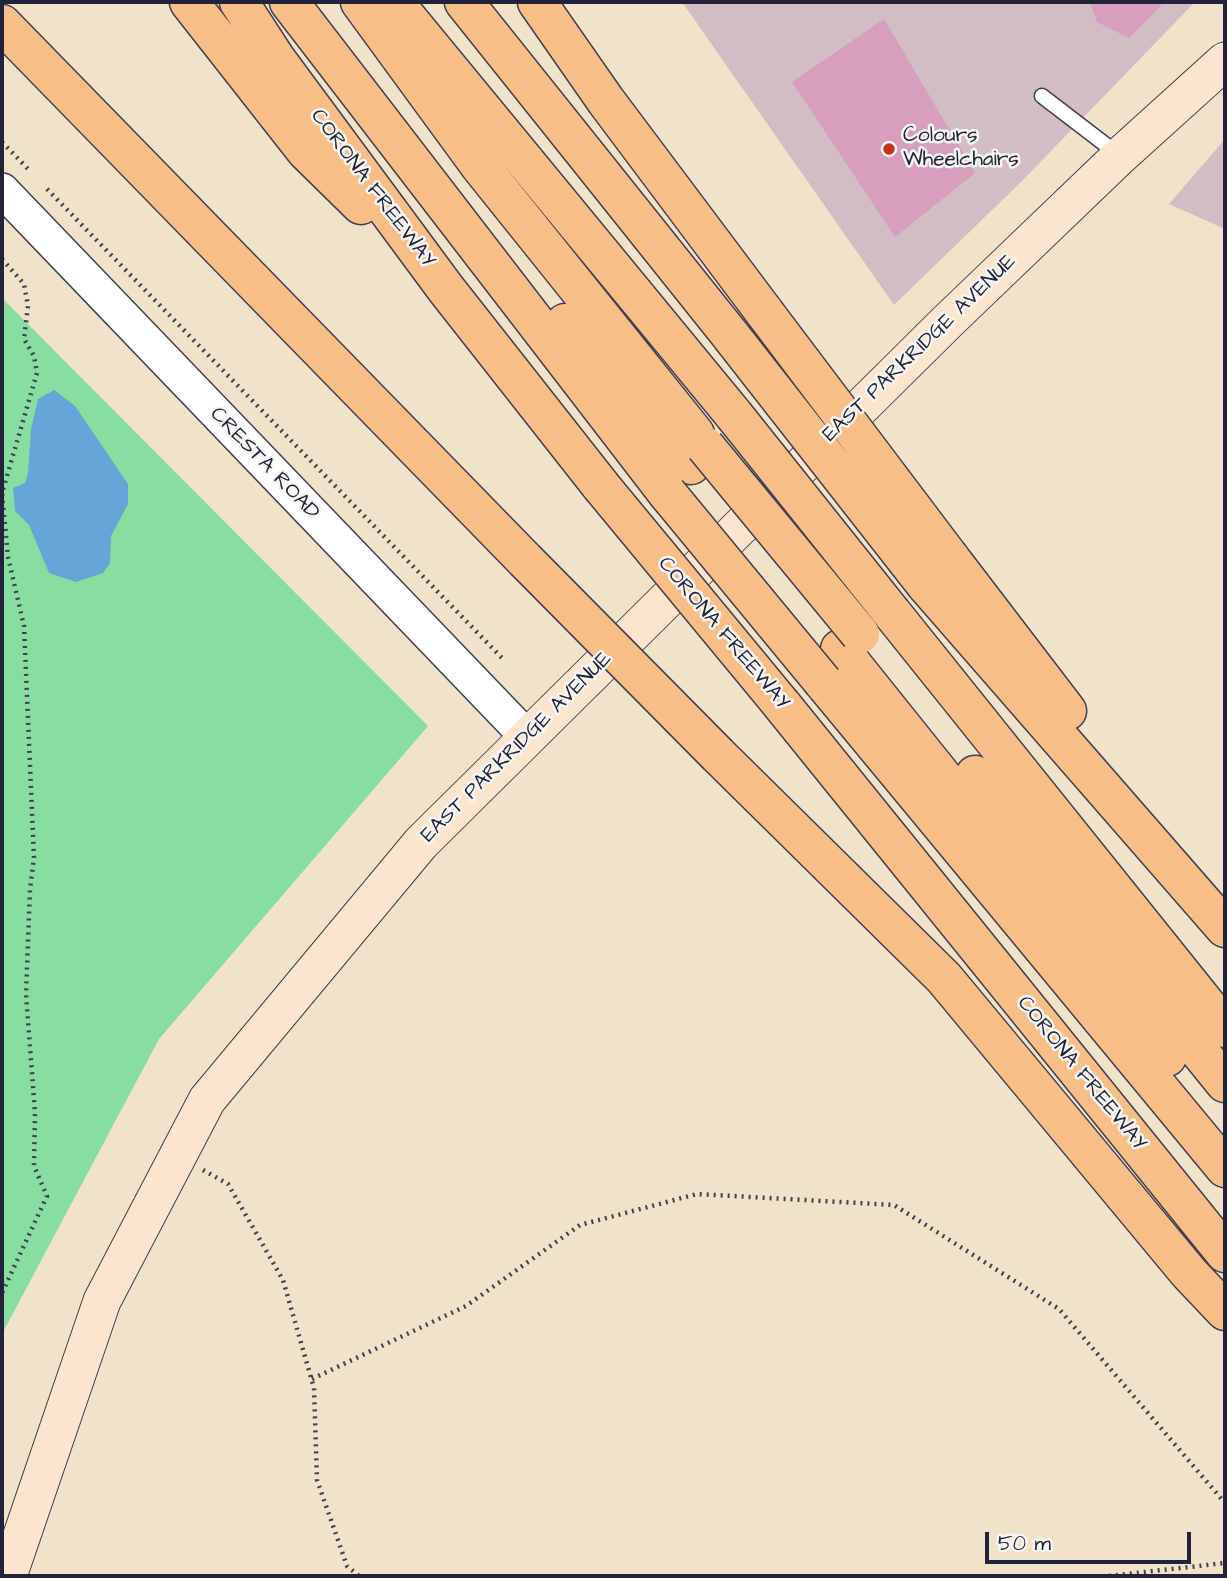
<!DOCTYPE html>
<html>
<head>
<meta charset="utf-8">
<style>
  body { margin:0 }
  #map { position:relative; width:1227px; height:1578px; overflow:hidden; background:#f0e3c9; font-family:"Architects Daughter",sans-serif }
  canvas { display:block }
  .frame { position:absolute; inset:0; border:4px solid #22223b; pointer-events:none }
  .scale { position:absolute; left:985px; top:1532px; width:206px; height:32px; box-sizing:border-box; border:4px solid #22223b; border-top:0; padding-left:9px; font-size:21px; line-height:24px; white-space:nowrap; color:#22223b; -webkit-text-stroke:5px #f6f6f2; paint-order:stroke }
</style>
</head>
<body>
<div id="map">
<canvas width="1227" height="1578"></canvas>
<div class="frame"></div>
<div class="scale">50 m</div>
</div>
<script>
const context = document.querySelector('canvas').getContext('2d');
context.lineJoin = 'round';
function paint(path, color) { context.fillStyle = color; context.fill(path, 'evenodd'); }
const shape = rows => new Path2D(rows.map(r => 'M' + r).join(''));
function strokePath(path, color, width, dash) { context.strokeStyle = color; context.lineWidth = width; context.lineCap = dash ? 'butt' : 'round'; context.setLineDash(dash || []); context.stroke(path); }
function drawText(font, color, halo, rows, align = 'center') {
  context.font = font + ' "Architects Daughter",sans-serif'; context.lineWidth = 5; context.setLineDash([]); context.textBaseline = 'middle'; context.strokeStyle = halo; context.fillStyle = color; for (const [text, x, y, turn = 0] of rows) {
    context.save(); context.translate(x, y); context.rotate((+turn || 0) * Math.PI / 180); context.textAlign = isNaN(turn) ? turn : align; if (halo) context.strokeText(text, 0, 0); context.fillText(text, 0, 0); context.restore();
  }
}
paint(shape([
  [682,2,1195,2,1022,181,894,305],
  [1225,139,1225,229,1169,204]
]), '#d2bdc5');
paint(shape([
  [2,298,428,726,159,1039,2,1334]
]), '#88dea1');
paint(shape([
  [54,390,75,406,128,484,128,504,111,536,110,563,103,573,76,582,49,573,29,525,15,511,14,498,13,488,25,483,28,473,31,429,38,399]
]), '#66a5d8');
paint(shape([
  [1090,2,1164,2,1129,38,1097,22],
  [884,19,975,173,895,237,792,82]
]), '#d79fbd');
const service = shape([
  [1042,96,1119,155]
]);
const tertiary = shape([
  [2,190,527,737]
]);
const secondary = shape([
  [8,1576,102,1301,207,1100,421,843,947,322,1120,156,1225,61]
]);
const motorway = shape([
  [189,2,306,151,361,205],
  [239,2,276,59,446,289,601,486],
  [289,2,667,493],
  [360,2,480,166,695,434],
  [394,2,734,415],
  [464,2,731,336],
  [537,2,606,101,765,313],
  [2,24,525,560],
  [565,323,691,465],
  [950,558,1067,711],
  [926,585,1225,928],
  [892,613,1225,1028],
  [840,649,1167,1057],
  [823,682,1225,1168],
  [782,705,1225,1253],
  [718,755,944,978,1189,1273,1225,1311],
  [975,775,1225,1083]
]);
strokePath(service, '#413f50', 17);
strokePath(tertiary, '#413f50', 36);
strokePath(secondary, '#413f50', 39);
strokePath(motorway, '#413f50', 41);
strokePath(shape([
  [2,142,29,170],
  [47,189,502,658],
  [2,259,24,284,28,306,24,339,34,356,37,373,2,493,8,557,24,626,34,858,30,889,26,994,35,1113,34,1166,47,1196,2,1293],
  [203,1170,228,1184,283,1280,314,1388,317,1480,347,1566,359,1576],
  [312,1379,466,1306,580,1225,697,1194,894,1205,1059,1309,1225,1503],
  [1109,1576,1225,1563]
]), '#413f50', 4.5, [2, 5]);
strokePath(service, '#fff', 14);
strokePath(tertiary, '#fff', 33);
strokePath(secondary, '#fce5cf', 37);
strokePath(motorway, '#f7be87', 38);
const motorwayBridge = shape([
  [765,313,950,558],
  [731,336,926,585],
  [734,415,892,613],
  [705,446,860,634],
  [601,486,782,705],
  [667,493,823,682],
  [525,560,718,755]
]);
strokePath(motorwayBridge, '#413f50', 41, []);
strokePath(motorwayBridge, '#f7be87', 38);
for (const [x, y, r, color] of [
  [889,149,7,"#c8321e"]
]) { const dot = new Path2D(); dot.arc(x, y, r, 0, 2 * Math.PI); context.fillStyle = color; context.fill(dot); strokePath(dot, '#f6f6f2', 2.5); }
drawText('21px', '#22223b', '#f6f6f2', [
  ["Colours",903,137],
  ["Wheelchairs",903,161]
], 'left');
drawText('21px', '#22223b', '#f6f6f2', [
  ["CORONA FREEWAY",372,189,53],
  ["EAST PARKRIDGE AVENUE",920,349,-44],
  ["CRESTA ROAD",264,464,46],
  ["CORONA FREEWAY",723,634,50],
  ["EAST PARKRIDGE AVENUE",517,748,-45],
  ["CORONA FREEWAY",1081,1074,51]
]);
</script>
</body>
</html>
